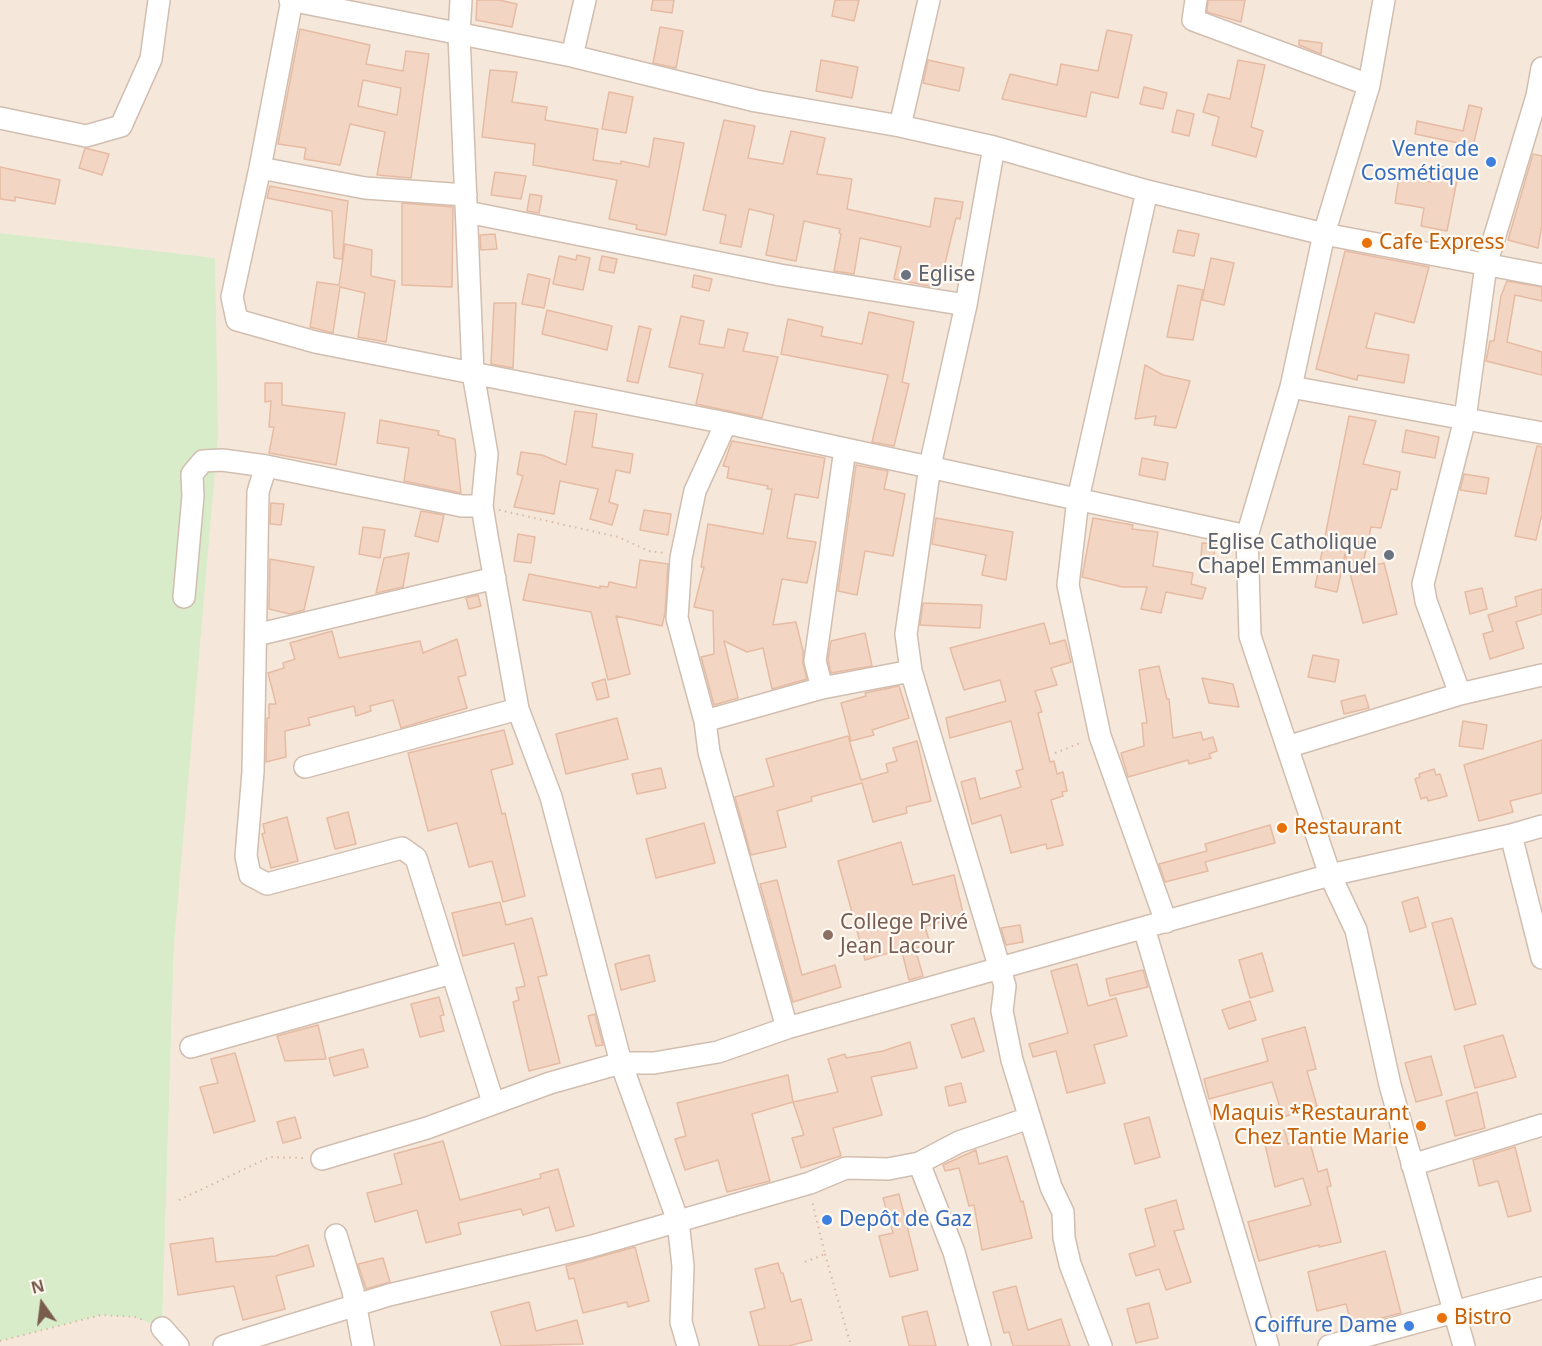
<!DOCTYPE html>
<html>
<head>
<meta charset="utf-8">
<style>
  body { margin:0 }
  #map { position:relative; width:1542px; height:1346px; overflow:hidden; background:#fdf6ec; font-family:"Noto Sans",sans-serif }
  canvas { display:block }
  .north { position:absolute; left:12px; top:1274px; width:60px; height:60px; -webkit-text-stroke:4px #fffaf3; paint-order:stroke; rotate:346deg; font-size:16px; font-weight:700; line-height:24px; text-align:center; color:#7a5c4d }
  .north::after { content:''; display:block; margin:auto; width:21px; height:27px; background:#7a5c4d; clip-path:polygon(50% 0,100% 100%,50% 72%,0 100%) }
</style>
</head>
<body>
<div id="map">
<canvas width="1542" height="1346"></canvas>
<div class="north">N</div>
</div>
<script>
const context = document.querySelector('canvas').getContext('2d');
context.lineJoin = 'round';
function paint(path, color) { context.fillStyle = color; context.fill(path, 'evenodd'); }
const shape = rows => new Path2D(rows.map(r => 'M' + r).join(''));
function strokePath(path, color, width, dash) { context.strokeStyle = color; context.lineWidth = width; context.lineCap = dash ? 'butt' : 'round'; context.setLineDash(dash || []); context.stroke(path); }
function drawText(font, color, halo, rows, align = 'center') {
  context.font = font + ' "Noto Sans",sans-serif'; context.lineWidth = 4.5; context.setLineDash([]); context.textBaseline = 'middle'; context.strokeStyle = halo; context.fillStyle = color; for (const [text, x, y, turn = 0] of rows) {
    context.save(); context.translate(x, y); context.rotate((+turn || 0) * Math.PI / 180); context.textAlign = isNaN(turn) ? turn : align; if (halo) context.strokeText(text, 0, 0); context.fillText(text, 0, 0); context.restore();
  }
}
paint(shape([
  [0,0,1542,0,1542,1346,0,1346,0,1342,7,1339,101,1315,135,1317,162,1328,174,944,215,259,0,233]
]), '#f5e8da');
paint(shape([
  [0,233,215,258,218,436,174,944,162,1328,135,1317,101,1315,0,1341]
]), '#d8ecc9');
const building = shape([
  [477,0,499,0,517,4,512,27,476,20,477,0],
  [653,0,674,0,672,13,651,10,653,0],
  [835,0,859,0,854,21,832,16,835,0],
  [1208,0,1245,0,1241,22,1207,12,1208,0],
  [660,27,683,31,676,68,653,63,660,27],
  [300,29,370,45,366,64,403,71,406,51,429,54,411,178,377,175,385,132,350,124,340,165,304,159,306,148,278,144,300,29],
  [363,80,401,88,397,115,358,106,363,80],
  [1107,30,1132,35,1118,98,1091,92,1086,117,1002,99,1010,74,1057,85,1061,64,1098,71,1107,30],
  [1299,40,1322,43,1321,54,1299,45,1299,40],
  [821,60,858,67,852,98,816,91,821,60],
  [928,60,964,68,959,91,923,83,928,60],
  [1238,60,1265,65,1251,127,1263,131,1256,157,1212,145,1219,117,1203,112,1208,94,1230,99,1238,60],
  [490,70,517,72,512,102,547,107,545,120,598,129,593,160,621,164,621,161,649,167,654,138,684,143,666,235,636,229,637,225,609,219,617,180,533,165,535,144,482,137,490,70],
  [1144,87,1167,93,1163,109,1140,104,1144,87],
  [609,92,633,97,626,133,602,129,609,92],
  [1469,105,1482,108,1473,146,1415,134,1417,121,1463,131,1469,105],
  [1177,110,1194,114,1189,136,1172,132,1177,110],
  [724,120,755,126,748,158,783,164,791,131,825,138,817,174,852,179,847,209,930,227,935,198,963,202,960,219,956,218,939,288,894,279,901,247,860,238,854,274,834,271,841,234,839,233,840,229,804,221,796,261,766,255,774,215,749,209,741,247,720,243,726,215,703,210,724,120],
  [85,148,109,154,102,175,79,168,85,148],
  [1533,154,1542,156,1542,225,1538,248,1508,240,1533,154],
  [1433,165,1459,170,1447,231,1421,226,1424,208,1395,203,1399,177,1430,182,1433,165],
  [0,167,60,180,55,204,15,197,15,201,0,199,0,167],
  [495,172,526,176,521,199,491,195,495,172],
  [270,186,348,201,342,259,334,258,332,211,267,198,270,186],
  [530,194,542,196,539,213,527,211,530,194],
  [402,203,453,207,452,287,402,285,402,203],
  [1178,230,1199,234,1194,256,1173,252,1178,230],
  [495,234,497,249,481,250,480,235,495,234],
  [345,244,372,250,371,276,395,281,386,342,358,337,365,293,340,287,333,333,310,327,317,282,339,285,345,244],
  [1345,251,1429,267,1414,323,1375,313,1366,348,1409,355,1404,383,1358,375,1357,380,1316,369,1345,251],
  [577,255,590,258,583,290,553,284,559,256,576,260,577,255],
  [602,256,617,259,614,273,599,270,602,256],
  [1211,258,1234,263,1224,305,1202,300,1211,258],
  [528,274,550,279,544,308,522,304,528,274],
  [694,275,712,279,709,291,692,287,694,275],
  [1507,281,1542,287,1542,301,1515,295,1507,342,1542,352,1542,375,1486,361,1490,341,1494,341,1501,296,1507,281],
  [1178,285,1203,290,1193,340,1167,337,1178,285],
  [494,303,516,303,513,368,491,364,494,303],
  [547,310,612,326,607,350,542,334,547,310],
  [869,312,914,322,902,382,909,384,894,446,872,442,888,375,781,354,788,319,823,327,821,336,862,344,869,312],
  [681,316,704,321,699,344,724,348,728,329,748,333,743,351,778,357,762,418,696,404,703,374,669,367,681,316],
  [639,326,651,329,638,383,627,381,639,326],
  [1145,365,1163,375,1190,381,1176,428,1154,425,1156,416,1135,419,1145,365],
  [265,383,282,383,282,405,345,413,336,465,269,453,274,427,269,427,271,401,265,402,265,383],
  [575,411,597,414,592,447,633,454,630,473,616,470,609,502,618,505,612,525,590,519,598,489,560,481,554,514,514,507,523,476,517,474,521,452,542,455,566,465,575,411],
  [1349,416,1376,421,1363,464,1400,472,1397,490,1391,489,1381,528,1371,527,1362,568,1384,563,1397,614,1363,623,1345,554,1337,592,1315,587,1349,416],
  [380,420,439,431,438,435,455,439,461,493,404,481,409,448,377,443,380,420],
  [1406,430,1439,437,1435,458,1402,452,1406,430],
  [732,441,825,458,818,498,795,494,787,538,816,542,807,583,782,579,773,625,796,622,803,651,803,664,807,679,772,689,763,648,747,652,724,641,738,698,714,705,701,657,714,654,713,611,694,607,704,567,701,567,708,524,763,534,772,489,767,489,768,486,727,478,729,467,723,466,732,441],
  [1537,446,1542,447,1542,514,1536,540,1515,536,1537,446],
  [1142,458,1168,463,1165,480,1139,475,1142,458],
  [856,465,888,471,884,489,905,494,893,556,865,551,857,595,838,591,856,465],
  [1464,474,1489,478,1486,494,1460,490,1464,474],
  [271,503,284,504,281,525,270,524,271,503],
  [644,510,671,514,668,535,640,530,644,510],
  [421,511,444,515,438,542,415,536,421,511],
  [936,518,1013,532,1006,580,982,575,986,555,932,544,936,518],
  [1093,518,1133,525,1132,529,1158,532,1153,566,1193,573,1191,584,1206,588,1202,599,1166,592,1161,613,1141,609,1147,587,1122,587,1082,577,1093,518],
  [363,527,385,530,380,558,359,554,363,527],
  [518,534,535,537,531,563,514,561,518,534],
  [1202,543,1215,544,1214,558,1201,557,1202,543],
  [409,553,403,587,376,593,384,558,409,553],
  [270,559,314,567,304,610,290,614,269,609,270,559],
  [640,560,668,564,665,613,662,626,616,616,630,674,608,680,591,612,523,600,529,574,600,588,600,586,608,587,609,582,636,588,640,560],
  [1482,588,1487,609,1470,614,1465,592,1482,588],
  [1542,589,1542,614,1516,622,1524,648,1490,659,1483,634,1493,631,1488,615,1517,606,1515,597,1542,589],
  [478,595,481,606,469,609,466,598,478,595],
  [923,603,982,605,980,628,920,625,923,603],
  [1044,623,1050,644,1065,640,1071,662,1051,668,1057,685,1035,691,1042,712,1038,713,1050,762,1054,761,1057,774,1063,772,1067,791,1062,792,1063,796,1051,800,1063,845,1047,849,1046,844,1011,853,1001,815,972,824,961,782,975,778,980,799,1021,787,1016,771,1023,769,1011,721,950,738,946,718,1006,701,1000,680,964,690,950,648,1044,623],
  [332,631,339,658,420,641,423,653,457,639,466,675,458,677,467,708,401,728,393,700,370,706,371,711,356,716,354,706,308,718,310,725,285,731,286,757,266,762,267,718,269,718,269,704,276,704,268,673,284,668,283,663,295,659,290,643,332,631],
  [865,633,872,666,831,673,828,660,831,641,865,633],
  [1313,655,1339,660,1335,682,1308,677,1313,655],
  [1159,666,1167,699,1169,699,1173,738,1201,732,1203,740,1213,737,1217,751,1209,754,1211,758,1189,764,1188,760,1128,777,1121,753,1144,746,1142,723,1147,723,1139,670,1159,666],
  [1202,678,1233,684,1239,707,1209,703,1202,678],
  [605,679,609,697,597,700,592,683,605,679],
  [899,686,909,718,872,730,874,735,851,741,841,703,866,696,865,693,899,686],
  [1365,695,1369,708,1344,714,1341,701,1365,695],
  [617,718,628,759,566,774,556,734,617,718],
  [1463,721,1487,725,1483,749,1459,746,1463,721],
  [504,730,513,764,491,770,502,814,505,813,525,896,503,902,492,861,469,867,457,823,428,831,408,753,504,730],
  [848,736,861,780,888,772,886,764,897,761,893,748,917,741,931,801,906,807,907,813,873,822,862,783,811,797,812,801,777,811,786,847,751,855,735,797,774,786,766,759,848,736],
  [1542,740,1542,793,1510,801,1513,812,1479,821,1464,765,1542,740],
  [661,768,666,788,637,794,632,774,661,768],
  [1434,769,1436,775,1440,774,1447,796,1428,801,1427,797,1421,799,1415,779,1420,777,1419,774,1434,769],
  [348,812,356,844,335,849,327,818,348,812],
  [287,817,298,861,271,868,262,834,265,833,263,824,287,817],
  [704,823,715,863,656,878,646,839,704,823],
  [1270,825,1275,843,1205,862,1208,871,1165,882,1159,864,1207,851,1205,844,1270,825],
  [901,842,913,885,954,875,964,917,925,926,930,944,915,948,923,976,909,980,902,952,895,954,895,951,865,960,838,861,901,842],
  [777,880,802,975,835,965,841,987,793,1002,760,884,777,880],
  [1418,897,1426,927,1410,932,1402,902,1418,897],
  [500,902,506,925,532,918,547,975,538,977,560,1063,529,1071,513,1002,519,1000,516,988,525,986,514,943,463,956,452,913,500,902],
  [1452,918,1476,1004,1455,1010,1432,923,1452,918],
  [1020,925,1023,942,1006,945,1001,928,1020,925],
  [1262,953,1273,991,1250,998,1239,960,1262,953],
  [649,955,655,981,621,990,615,964,649,955],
  [1077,964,1088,1006,1116,998,1127,1036,1094,1045,1105,1083,1067,1093,1056,1051,1033,1057,1029,1044,1068,1033,1051,971,1077,964],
  [1143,970,1148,987,1110,996,1106,979,1143,970],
  [439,997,444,1015,440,1016,444,1031,420,1037,411,1004,439,997],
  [1250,1001,1256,1020,1229,1029,1222,1010,1250,1001],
  [595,1014,603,1045,596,1046,588,1016,595,1014],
  [974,1018,984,1051,962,1058,951,1025,974,1018],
  [318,1025,326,1059,285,1061,277,1036,318,1025],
  [1305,1027,1316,1069,1307,1071,1317,1106,1283,1117,1272,1082,1209,1099,1204,1079,1268,1061,1262,1039,1305,1027],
  [1503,1035,1516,1077,1475,1088,1464,1046,1503,1035],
  [910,1042,917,1068,871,1077,882,1115,833,1128,841,1156,801,1168,792,1138,804,1135,793,1102,838,1092,828,1059,845,1054,846,1058,883,1051,910,1042],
  [363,1049,368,1067,334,1076,329,1058,363,1049],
  [235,1053,255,1121,214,1133,200,1087,218,1083,211,1059,235,1053],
  [1431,1056,1442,1095,1416,1102,1405,1063,1431,1056],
  [788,1075,793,1102,752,1114,770,1181,727,1192,718,1160,685,1170,675,1139,686,1136,677,1103,788,1075],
  [961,1083,966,1102,949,1106,945,1087,961,1083],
  [1477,1092,1485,1128,1455,1136,1446,1101,1477,1092],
  [295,1117,301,1138,283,1143,277,1122,295,1117],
  [1149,1117,1160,1157,1135,1164,1124,1124,1149,1117],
  [1285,1130,1288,1144,1309,1139,1318,1172,1327,1169,1331,1186,1327,1187,1341,1242,1319,1247,1319,1245,1259,1261,1248,1222,1311,1205,1303,1178,1275,1187,1263,1136,1285,1130],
  [443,1141,460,1200,541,1178,540,1174,558,1169,574,1226,556,1231,549,1207,523,1215,521,1209,458,1223,461,1234,426,1243,417,1210,375,1222,367,1193,402,1184,394,1154,443,1141],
  [1515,1147,1531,1211,1508,1217,1498,1181,1479,1186,1473,1160,1515,1147],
  [976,1150,979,1164,1007,1156,1021,1202,1023,1201,1032,1238,982,1250,974,1205,969,1206,959,1168,945,1171,943,1165,976,1150],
  [899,1194,918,1270,890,1277,879,1236,893,1233,883,1198,899,1194],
  [1176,1200,1184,1229,1174,1231,1191,1282,1166,1290,1159,1269,1136,1276,1129,1254,1155,1246,1145,1209,1176,1200],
  [213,1238,216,1262,275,1256,308,1245,314,1266,276,1276,285,1309,243,1320,234,1286,178,1295,170,1244,213,1238],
  [635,1247,649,1301,628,1307,627,1302,583,1313,574,1278,569,1279,566,1266,635,1247],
  [1385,1251,1401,1313,1352,1326,1346,1304,1317,1311,1308,1272,1385,1251],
  [383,1258,390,1282,366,1289,358,1264,383,1258],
  [778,1263,781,1273,783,1273,791,1302,801,1299,812,1340,788,1346,759,1346,750,1312,765,1308,755,1269,778,1263],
  [1016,1286,1028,1330,1061,1319,1070,1346,1013,1346,1009,1332,1004,1333,993,1292,1016,1286],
  [529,1302,536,1331,577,1320,583,1344,501,1346,491,1312,529,1302],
  [1149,1303,1158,1338,1136,1343,1127,1309,1149,1303],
  [927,1311,936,1346,909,1346,902,1317,927,1311]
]);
paint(building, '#f3d5c3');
strokePath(building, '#e6bba3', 1.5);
const minor = shape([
  [290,0,572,56,756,101,900,126,994,147,1147,191,1324,234,1542,275],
  [292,0,260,168,232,297,237,320,315,342,726,423,1247,536],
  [461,0,459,35,473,373,487,454,482,506,487,536,518,709,551,797,621,1063,678,1221,683,1266,681,1322,688,1346],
  [1196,0,1193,20,1369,85],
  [1384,0,1369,85,1324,234,1291,387,1247,536,1250,636,1330,875,1356,930,1390,1085,1464,1346],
  [572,56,585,0],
  [0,118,86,136,121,126,151,59,159,0],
  [900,126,929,0],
  [994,147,966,305,930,466,906,634,911,671,1005,986,1002,1011,1012,1060,1051,1187,1063,1212,1064,1238,1070,1264,1101,1346],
  [260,168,365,188,466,195],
  [1147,191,1078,499,1068,585,1100,736,1166,922],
  [467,212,780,275,966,305],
  [1291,387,1542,433],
  [726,423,695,491,681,558,677,618,705,721,709,752,787,1028],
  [266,466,258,492,253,772,246,856,250,875,267,884,402,848,416,858,493,1102],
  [184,597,193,496,192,474,203,461,222,460,266,466,462,506,482,506],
  [256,635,495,578],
  [822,688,815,661,845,449],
  [1460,694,1426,601,1423,584,1465,419,1486,265,1537,96,1542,68],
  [705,721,822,688,911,671],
  [1287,747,1460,694,1542,675],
  [305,767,518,709],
  [1511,835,1542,958],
  [1144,928,1268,1346],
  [191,1047,452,973],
  [322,1159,427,1128,550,1083,621,1063,654,1063,718,1052,787,1028,1330,875,1511,835,1542,826],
  [919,1163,954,1252,980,1346],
  [1412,1165,1542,1125],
  [336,1235,353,1291,363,1346],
  [162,1328,178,1346],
  [224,1346,389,1295,589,1247,810,1183,846,1168,888,1169,919,1163,959,1142,1029,1118],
  [1329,1346,1542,1288]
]);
strokePath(minor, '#d1beb0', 24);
strokePath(shape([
  [499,510,618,537,649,551,664,553],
  [1055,753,1083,742],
  [179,1200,270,1157,305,1158],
  [825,1254,851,1346],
  [805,1262,825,1254,812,1201],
  [0,1341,101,1315,135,1317,146,1321]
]), '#d9b8a5', 2, [1.5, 4.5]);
strokePath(minor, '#fff', 21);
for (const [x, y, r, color] of [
  [1491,162,6,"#3f7fe0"],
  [1367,243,6,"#e8710a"],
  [906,275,6,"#6b7280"],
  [1389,555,6,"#6b7280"],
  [1282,828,6,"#e8710a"],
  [828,935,6,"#8d6e63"],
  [1421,1126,6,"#e8710a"],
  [827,1220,6,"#3f7fe0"],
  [1442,1318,6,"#e8710a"],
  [1409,1326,6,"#3f7fe0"]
]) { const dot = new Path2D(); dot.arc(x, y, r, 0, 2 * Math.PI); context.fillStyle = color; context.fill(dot); strokePath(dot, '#fffaf3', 2); }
drawText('21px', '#366cbe', '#fffaf3', [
  ["Vente de",1479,150],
  ["Cosmétique",1479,174],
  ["Depôt de Gaz",839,1220,"left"],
  ["Coiffure Dame",1397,1326]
], 'right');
drawText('21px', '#c56008', '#fffaf3', [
  ["Cafe Express",1379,243],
  ["Restaurant",1294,828],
  ["Maquis *Restaurant",1409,1114,"right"],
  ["Chez Tantie Marie",1409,1138,"right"],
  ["Bistro",1454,1318]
], 'left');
drawText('21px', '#5b616d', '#fffaf3', [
  ["Eglise",918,275],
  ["Eglise Catholique",1377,543,"right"],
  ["Chapel Emmanuel",1377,567,"right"]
], 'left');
drawText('21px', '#785e54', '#fffaf3', [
  ["College Privé",840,923],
  ["Jean Lacour",840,947]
], 'left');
</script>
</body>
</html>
